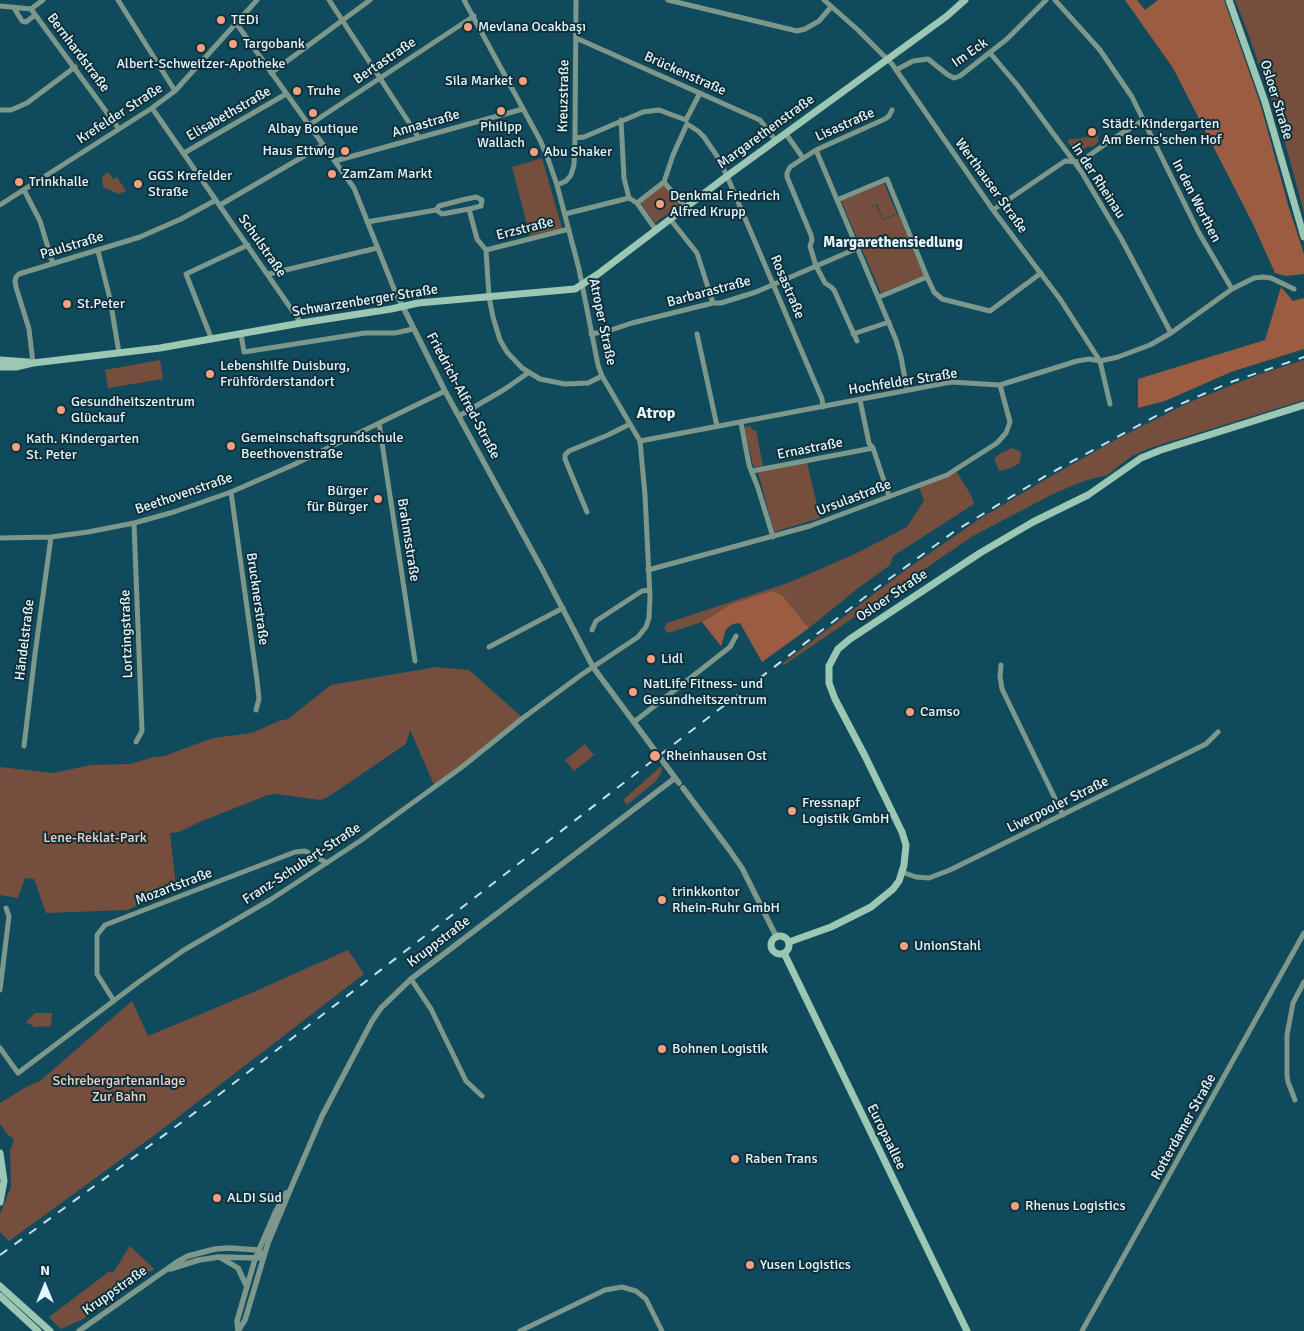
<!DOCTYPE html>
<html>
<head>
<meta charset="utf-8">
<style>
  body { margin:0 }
  #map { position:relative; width:1304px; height:1331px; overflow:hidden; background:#104b5d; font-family:Signika,sans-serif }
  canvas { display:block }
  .north { position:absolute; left:20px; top:1261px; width:50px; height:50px; -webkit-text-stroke:4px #102f39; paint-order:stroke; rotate:0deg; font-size:14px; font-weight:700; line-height:20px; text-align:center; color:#e1f6fe }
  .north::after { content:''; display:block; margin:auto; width:18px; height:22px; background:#e1f6fe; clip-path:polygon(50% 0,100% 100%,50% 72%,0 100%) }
</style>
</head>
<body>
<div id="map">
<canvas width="1304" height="1331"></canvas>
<div class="north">N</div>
</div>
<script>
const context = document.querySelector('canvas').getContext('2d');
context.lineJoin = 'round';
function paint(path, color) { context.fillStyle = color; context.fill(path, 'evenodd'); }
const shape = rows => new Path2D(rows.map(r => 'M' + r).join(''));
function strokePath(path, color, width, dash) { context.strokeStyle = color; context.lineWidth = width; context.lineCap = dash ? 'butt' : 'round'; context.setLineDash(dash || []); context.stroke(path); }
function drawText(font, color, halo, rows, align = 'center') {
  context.font = font + ' Signika,sans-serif'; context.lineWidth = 4; context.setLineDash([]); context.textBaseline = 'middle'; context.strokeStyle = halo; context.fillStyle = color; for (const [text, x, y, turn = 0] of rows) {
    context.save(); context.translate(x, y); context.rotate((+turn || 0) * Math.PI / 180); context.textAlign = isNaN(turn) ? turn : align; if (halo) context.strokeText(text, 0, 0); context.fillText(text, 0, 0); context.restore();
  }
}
paint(shape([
  [1235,0,1304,0,1304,213,1282,131,1248,33],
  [1096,129,1098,132,1098,142,1094,146,1087,147,1081,151,1075,151,1068,142,1069,139,1076,139,1091,136,1091,131],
  [542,158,562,228,530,236,512,167],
  [108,172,113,179,117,177,126,191,119,194,103,187,102,177],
  [884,183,897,214,883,219,877,204,870,207,876,205,883,220,898,214,924,276,881,293,841,201],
  [664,185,666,186,680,205,655,223,641,203],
  [160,360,163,379,108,388,105,370],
  [1304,360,1304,400,1150,448,1132,456,1107,475,1084,481,1055,493,973,536,784,665,783,663,907,569,981,518,1048,478,1117,439,1190,402,1260,374],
  [751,426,752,430,756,430,763,466,755,467,753,465,745,431,745,427],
  [1012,448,1021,452,1020,463,1011,468,999,471,994,458,1001,453],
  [807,462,820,518,774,532,758,472],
  [956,471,971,495,974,504,893,556,890,565,857,589,809,628,782,595,729,605,702,622,668,633,664,629,667,623,788,583,857,553,907,527,924,501,919,487],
  [436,667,469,670,523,718,435,787,410,730,406,744,328,797,320,800,277,794,268,795,202,821,179,832,170,833,176,886,163,892,163,895,127,910,46,913,34,879,25,878,18,898,0,895,0,767,53,773,91,765,130,764,154,757,164,756,213,738,252,733,279,721,288,719,331,685],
  [585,744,594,755,574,771,565,760],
  [661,766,662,771,656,781,627,805,623,800],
  [348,950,364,974,156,1134,9,1241,0,1232,0,1214,11,1187,10,1151,14,1139,7,1134,0,1124,0,1103,28,1086,40,1081,132,1001,148,1036,249,994],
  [35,1013,52,1013,51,1026,35,1027,26,1022],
  [130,1246,154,1269,83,1319,61,1329,49,1317,110,1271,113,1273]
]), '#764e3d');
paint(shape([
  [1125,0,1137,0,1145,10,1158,0,1224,0,1260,103,1289,208,1304,254,1304,274,1286,276,1275,273,1253,224,1173,68],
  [1281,287,1293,301,1304,298,1304,349,1231,372,1165,401,1138,408,1138,379,1265,340],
  [772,591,782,595,809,628,762,662,740,623,733,624,726,629,721,646,702,622,729,605]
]), '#9b5c42');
strokePath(shape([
  [118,0,175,91],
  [329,0,419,138],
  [668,0,797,31,805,29,819,21,831,7],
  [824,0,858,30,892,64,993,210,1060,299,1100,361,1110,404],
  [1055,0,1100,50,1132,97,1199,233,1232,289],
  [0,6,31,9,43,0],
  [14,8,22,21,26,22,35,15],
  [31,9,119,129],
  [236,23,354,188,396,294,403,307],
  [576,38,760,120,776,141],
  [990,53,1018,86,1081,171,1122,240,1171,333],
  [896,70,913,61,928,59,948,75,954,78,960,76,1007,39,1046,0],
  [271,73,370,0],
  [152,108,301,323],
  [0,110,11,110,27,103,75,67],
  [621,120,624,178,629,198],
  [686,120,700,93],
  [687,124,698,131,704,137,717,156,727,176,822,399,823,407],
  [309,125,474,16],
  [786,134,803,158],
  [575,138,584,137,643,112,659,110,686,120],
  [816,150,896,340,901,357,907,390],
  [184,153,286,94],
  [335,161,523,109],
  [664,182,673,155,687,124],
  [557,185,566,181,571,175,574,165,575,138,576,0],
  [24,190,40,221,53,264],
  [629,198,637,203,656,230],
  [837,200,887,179,927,277,934,292,942,299,990,311,1041,273],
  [637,203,664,182,686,208],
  [0,205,152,108,175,91,257,0],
  [220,205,323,145],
  [469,209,477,239,486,250,489,297,493,317,500,340,507,352,522,368,540,379,565,384,588,383,602,376],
  [993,210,1065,161,1080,162,1111,140,1144,120],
  [565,214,629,198],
  [670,219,697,253,713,303],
  [367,222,436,210,442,214,469,209,481,206,482,200,476,197,462,200,439,206,436,210],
  [486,250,569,229],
  [98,251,110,299,119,353],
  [269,274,377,248],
  [879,297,927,277],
  [241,334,244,352,365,333,395,333,413,329],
  [591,334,608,331,632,323,713,303,721,303,756,292,858,248],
  [697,334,717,426],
  [853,334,889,322],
  [212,340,186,274,248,245],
  [857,341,834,290,831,287,825,283,816,266,810,246,812,240,811,235,787,177,787,173,790,167,816,150,885,119,889,116,892,110],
  [33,363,29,329,16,287,15,281,16,277,19,274,140,237,181,219,216,200],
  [860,400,869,443,873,448,889,496],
  [459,416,505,389,528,373],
  [379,423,415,661],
  [741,423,749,465,758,488,773,537],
  [640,441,951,382,1000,385,1077,361,1089,359,1100,361,1118,357,1150,345,1171,333,1232,289,1254,278,1263,277,1271,278,1294,289],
  [752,471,873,448],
  [231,492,257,680,259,699,256,710],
  [587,512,565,459,565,455,569,451,608,435,630,424],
  [134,523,142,731,136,742],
  [0,538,51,537,88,532,134,523,174,512,231,492,293,465,445,391],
  [648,570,810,526,947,475,997,443,1006,433,1010,422,1000,385],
  [592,630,596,621,642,591,649,590],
  [489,647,563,608],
  [1001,665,1000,676,1002,689,1063,815],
  [634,722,730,647,736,636],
  [24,746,35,654,51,537],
  [902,872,916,877,929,878,950,870,1206,744,1218,732],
  [411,979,431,1009,466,1081,482,1096],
  [0,990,9,916,6,908],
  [114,1001,97,974,97,935,105,925,295,852,305,851,327,863],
  [0,1048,18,1073,140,981,184,950,270,900,360,841,462,767,523,718,581,675,638,637,646,627,649,618,650,597,645,495,640,441,602,376,598,365,579,269,557,185,547,156,540,140,464,0],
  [1295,1100,1288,1082,1287,1075,1287,1035,1293,1003,1304,982],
  [520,1331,605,1290,622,1287,636,1291,646,1299,662,1331],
  [1082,1331,1304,933]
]), '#7d988b', 5);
strokePath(shape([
  [403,307,445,391,542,569,593,667,679,783],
  [683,788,728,848,742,868,776,936],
  [221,1258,238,1268,246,1285],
  [170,1269,199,1260,219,1257,259,1258],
  [79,1331,177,1262,188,1256,215,1249,229,1248,258,1250,264,1256],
  [238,1331,245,1320,268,1243,291,1188,322,1116,372,1021,381,1008,411,979,675,778],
  [238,1331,237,1321,255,1259,275,1213,286,1193]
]), '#7d988b', 5.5);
strokePath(shape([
  [1229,0,1265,102,1304,237],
  [0,360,28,362],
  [0,367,16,367,33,363,160,348,301,323,391,309,418,303,575,289,598,274,727,176,947,16,965,0],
  '771 945a9 9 0 1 1 18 0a9 9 0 1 1-18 0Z',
  [789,942,831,927,871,907,893,889,899,881,904,865,906,845,902,832,865,756,835,699,829,683,829,666,838,649,850,639,980,553,1033,522,1088,495,1141,458,1161,450,1304,405],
  [784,953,967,1331],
  [0,1153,4,1181,0,1202],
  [0,1286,50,1331],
  [0,1296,38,1331]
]), '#9cc7b2', 7);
strokePath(shape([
  [0,1255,208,1103,878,587,955,531,1047,475,1167,410,1231,382,1304,357]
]), '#c6e0e9', 2, [9, 9]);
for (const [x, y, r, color] of [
  [221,20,5,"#f2a07f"],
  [468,27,5,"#f2a07f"],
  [233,44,5,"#f2a07f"],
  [201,48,5,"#f2a07f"],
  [523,81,5,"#f2a07f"],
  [297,91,5,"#f2a07f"],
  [501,111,5,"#f2a07f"],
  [313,113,5,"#f2a07f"],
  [1092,132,5,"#f2a07f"],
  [345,151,5,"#f2a07f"],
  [534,152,5,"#f2a07f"],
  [332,174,5,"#f2a07f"],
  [19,182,5,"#f2a07f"],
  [138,184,5,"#f2a07f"],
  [660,204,5,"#f2a07f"],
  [67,304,5,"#f2a07f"],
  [210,374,5,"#f2a07f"],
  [61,410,5,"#f2a07f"],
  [231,446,5,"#f2a07f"],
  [16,447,5,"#f2a07f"],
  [378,499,5,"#f2a07f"],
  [651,659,5,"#f2a07f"],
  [633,692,5,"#f2a07f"],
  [910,712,5,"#f2a07f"],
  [655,756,6,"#f2a07f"],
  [792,811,5,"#f2a07f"],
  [662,900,5,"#f2a07f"],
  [904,946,5,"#f2a07f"],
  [662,1049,5,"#f2a07f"],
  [735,1159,5,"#f2a07f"],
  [217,1198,5,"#f2a07f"],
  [1015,1206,5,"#f2a07f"],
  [750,1265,5,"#f2a07f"]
]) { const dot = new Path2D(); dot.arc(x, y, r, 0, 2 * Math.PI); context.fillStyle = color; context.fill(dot); strokePath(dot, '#102f39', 2); }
drawText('14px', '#e1f6fe', '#102f39', [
  ["TEDi",231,20],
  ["Mevlana Ocakbaşı",478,27],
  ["Targobank",243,44],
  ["Albert-Schweitzer-Apotheke",201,64,"center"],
  ["Sila Market",513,81,"right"],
  ["Truhe",307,91],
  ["Städt. Kindergarten",1102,124],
  ["Am Berns'schen Hof",1102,140],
  ["Philipp",501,127,"center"],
  ["Wallach",501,143,"center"],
  ["Albay Boutique",313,129,"center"],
  ["Haus Ettwig",335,151,"right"],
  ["Abu Shaker",544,152],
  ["ZamZam Markt",342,174],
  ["GGS Krefelder",148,176],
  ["Straße",148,192],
  ["Trinkhalle",29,182],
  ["Denkmal Friedrich",670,196],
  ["Alfred Krupp",670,212],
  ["St.Peter",77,304],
  ["Lebenshilfe Duisburg,",220,366],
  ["Frühförderstandort",220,382],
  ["Gesundheitszentrum",71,402],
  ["Glückauf",71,418],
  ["Gemeinschaftsgrundschule",241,438],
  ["Beethovenstraße",241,454],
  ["Kath. Kindergarten",26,439],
  ["St. Peter",26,455],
  ["Bürger",368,491,"right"],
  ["für Bürger",368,507,"right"],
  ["Lidl",661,659],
  ["NatLife Fitness- und",643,684],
  ["Gesundheitszentrum",643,700],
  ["Camso",920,712],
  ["Rheinhausen Ost",666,756],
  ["Fressnapf",802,803],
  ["Logistik GmbH",802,819],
  ["trinkkontor",672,892],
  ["Rhein-Ruhr GmbH",672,908],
  ["UnionStahl",914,946],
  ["Bohnen Logistik",672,1049],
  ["Raben Trans",745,1159],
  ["ALDI Süd",227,1198],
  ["Rhenus Logistics",1025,1206],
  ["Yusen Logistics",760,1265]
], 'left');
drawText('14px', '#e1f6fe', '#102f39', [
  ["Bernhardstraße",78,53,53],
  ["Im Eck",970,53,-35],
  ["Bertastraße",385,61,-34],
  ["Brückenstraße",685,74,24],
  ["Kreuzstraße",564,96,-89],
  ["Osloer Straße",1276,100,73],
  ["Krefelder Straße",120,114,-33],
  ["Elisabethstraße",229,114,-30],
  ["Annastraße",426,124,-16],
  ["Lisastraße",845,125,-24],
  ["Margarethenstraße",766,132,-36],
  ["In der Rheinau",1098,181,57],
  ["Werthauser Straße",991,186,54],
  ["In den Werthen",1196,201,63],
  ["Erzstraße",525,229,-14],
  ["Paulstraße",72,246,-17],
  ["Schulstraße",262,246,55],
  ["Rosastraße",787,287,67],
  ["Barbarastraße",709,292,-15],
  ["Schwarzenberger Straße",365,301,-9],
  ["Atroper Straße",602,322,78],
  ["Hochfelder Straße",903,382,-9],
  ["Friedrich-Alfred-Straße",463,396,62],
  ["Ernastraße",810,449,-11],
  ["Beethovenstraße",184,494,-19],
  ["Ursulastraße",854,498,-21],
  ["Brahmsstraße",408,540,81],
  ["Osloer Straße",892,596,-34],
  ["Brucknerstraße",257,599,82],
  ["Lortzingstraße",127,634,-92],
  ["Händelstraße",25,640,-83],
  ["Liverpooler Straße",1058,805,-26],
  ["Franz-Schubert-Straße",302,864,-33],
  ["Mozartstraße",174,887,-21],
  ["Kruppstraße",439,942,-37],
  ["Rotterdamer Straße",1184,1127,-61],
  ["Europaallee",886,1137,64],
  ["Kruppstraße",115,1291,-35]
]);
drawText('14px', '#f6d0c0', '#102f39', [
  ["Lene-Reklat-Park",95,838],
  ["Schrebergartenanlage",119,1081],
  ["Zur Bahn",119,1097]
]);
drawText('bold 15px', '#e1f6fe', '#102f39', [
  ["Margarethensiedlung",893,243]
]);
drawText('bold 16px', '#e1f6fe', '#102f39', [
  ["Atrop",656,414]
]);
</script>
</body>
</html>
